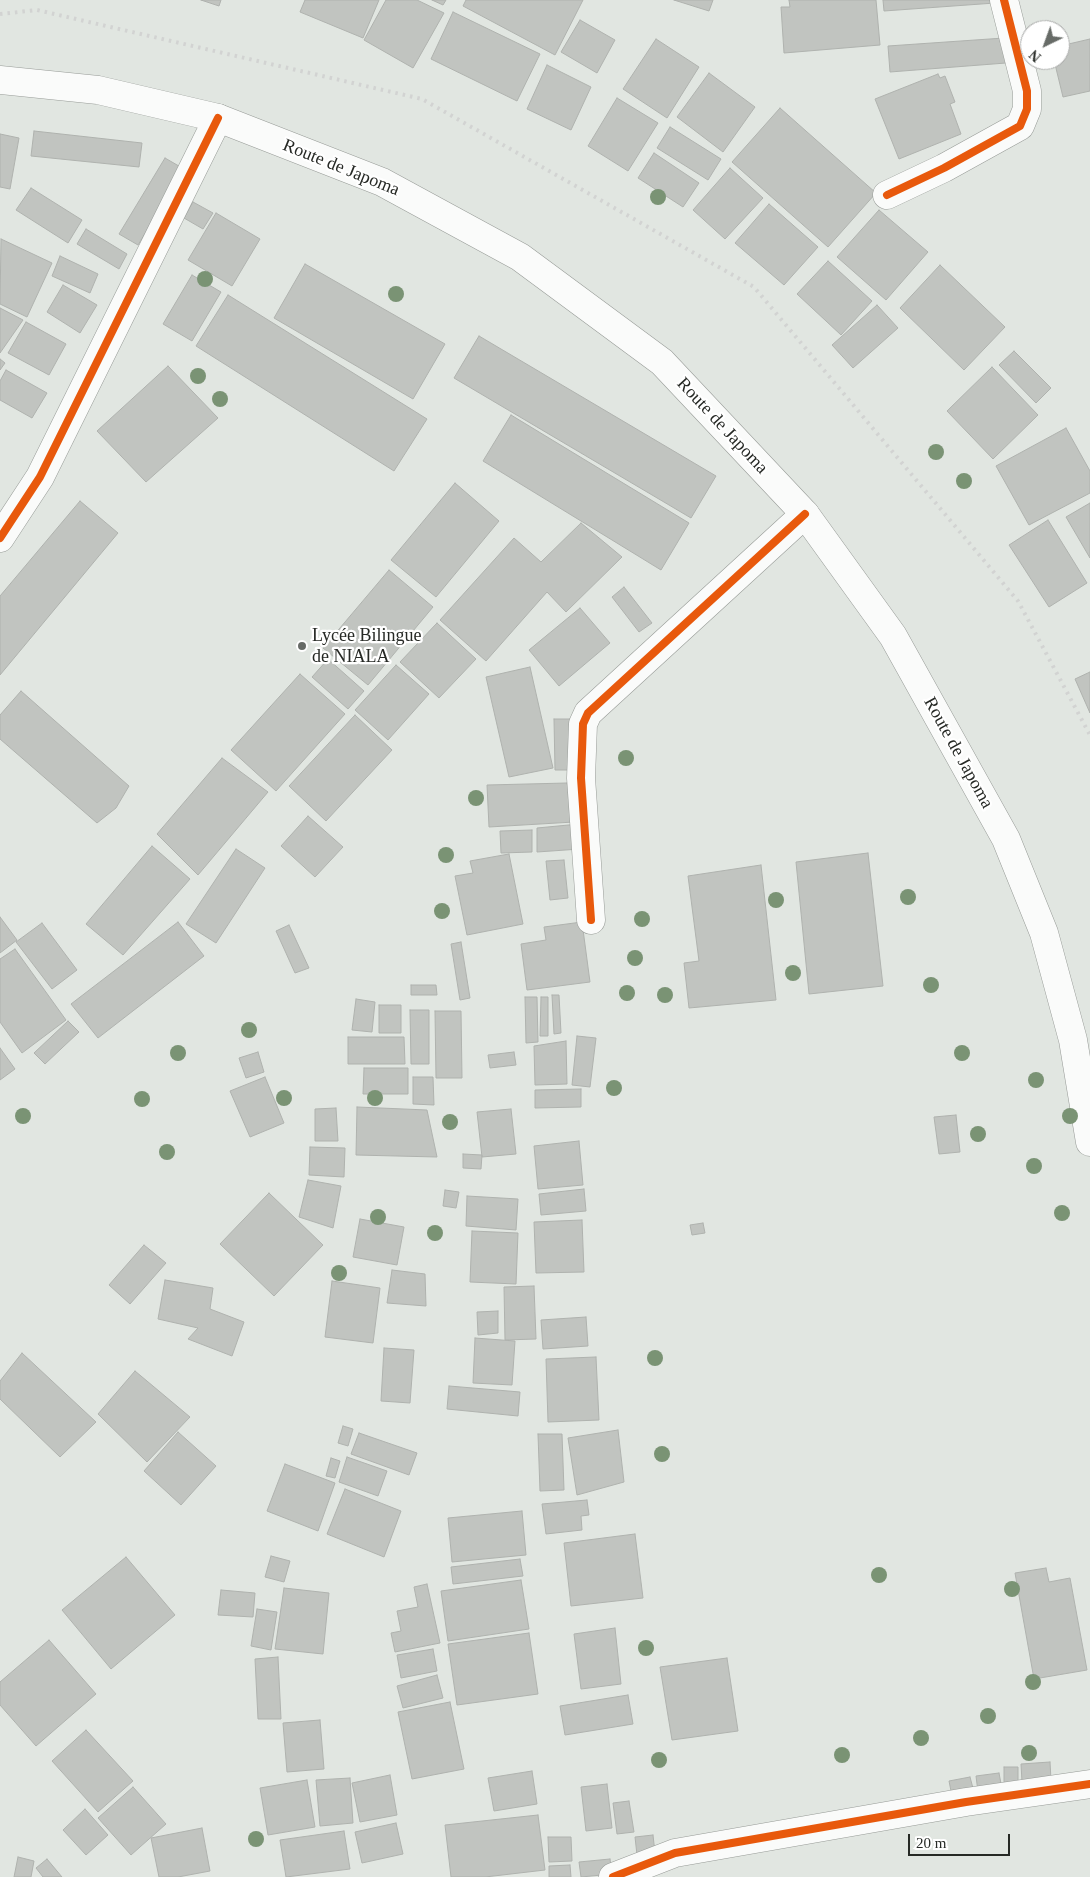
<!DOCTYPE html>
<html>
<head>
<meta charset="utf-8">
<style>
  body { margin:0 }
  #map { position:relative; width:1090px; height:1877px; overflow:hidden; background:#e1e6e1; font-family:Georgia,serif }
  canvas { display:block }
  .north { position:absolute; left:1020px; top:20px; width:50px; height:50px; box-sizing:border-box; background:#fff; border:1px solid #a8a9a8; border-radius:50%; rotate:222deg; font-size:14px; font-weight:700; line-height:20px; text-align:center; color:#262925 }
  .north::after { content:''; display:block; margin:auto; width:18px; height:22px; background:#676b67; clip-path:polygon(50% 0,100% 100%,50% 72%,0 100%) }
  .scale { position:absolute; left:908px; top:1834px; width:102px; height:22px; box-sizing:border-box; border:2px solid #262925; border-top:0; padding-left:6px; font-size:15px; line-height:18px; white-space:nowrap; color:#262925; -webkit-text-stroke:4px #fff; paint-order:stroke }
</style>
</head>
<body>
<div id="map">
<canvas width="1090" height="1877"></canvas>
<div class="north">N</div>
<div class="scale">20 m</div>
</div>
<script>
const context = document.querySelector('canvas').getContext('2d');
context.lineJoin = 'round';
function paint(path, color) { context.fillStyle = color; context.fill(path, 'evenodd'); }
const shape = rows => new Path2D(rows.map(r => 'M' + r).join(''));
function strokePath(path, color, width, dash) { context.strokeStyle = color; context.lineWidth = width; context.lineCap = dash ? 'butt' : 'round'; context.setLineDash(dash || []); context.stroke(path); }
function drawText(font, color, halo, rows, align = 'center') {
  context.font = font + ' Georgia,serif'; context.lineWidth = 4.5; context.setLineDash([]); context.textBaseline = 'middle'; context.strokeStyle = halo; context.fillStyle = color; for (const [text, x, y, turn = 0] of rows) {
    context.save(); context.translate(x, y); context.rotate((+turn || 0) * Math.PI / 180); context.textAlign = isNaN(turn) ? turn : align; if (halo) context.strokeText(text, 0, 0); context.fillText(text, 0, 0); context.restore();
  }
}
const building = shape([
  [201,0,221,0,219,6,201,0],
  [305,0,379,0,363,38,300,12,305,0],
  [386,0,417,0,444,13,413,68,364,40,386,0],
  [432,0,446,0,443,5,432,0],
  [466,0,583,0,555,55,463,6,466,0],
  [674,0,713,0,709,11,674,0],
  [789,0,876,0,880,45,784,53,781,7,790,7,789,0],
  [883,0,995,0,995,3,884,11,883,0],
  [453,12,540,54,517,101,431,59,453,12],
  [580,20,615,40,597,73,561,52,580,20],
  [1004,38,1006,63,890,72,888,46,1004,38],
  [656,39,699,67,667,118,623,89,656,39],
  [1090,39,1090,91,1063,97,1054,60,1060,60,1060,46,1090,39],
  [547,65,591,87,571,130,527,109,547,65],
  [709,73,755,107,723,152,677,117,709,73],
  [938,74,940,78,945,76,955,102,950,104,961,134,899,159,875,99,938,74],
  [617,98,658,123,628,171,588,146,617,98],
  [780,108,876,193,828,247,732,162,780,108],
  [670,127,721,159,708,180,657,148,670,127],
  [34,131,142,143,139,167,31,156,34,131],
  [0,134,19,138,10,189,0,187,0,134],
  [654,153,699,183,683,207,638,178,654,153],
  [165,158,184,169,138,245,119,234,165,158],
  [730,168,763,198,725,239,693,210,730,168],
  [31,188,82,220,68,243,16,210,31,188],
  [193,202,213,213,203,229,184,218,193,202],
  [769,204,818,247,784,285,735,243,769,204],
  [879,210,928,252,886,300,837,257,879,210],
  [216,213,260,239,232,286,188,260,216,213],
  [86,229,127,254,119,269,77,244,86,229],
  [1,239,52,263,27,317,0,304,1,239],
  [60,256,98,274,90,293,52,276,60,256],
  [828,261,872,301,841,335,797,294,828,261],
  [305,264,445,344,413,399,274,318,305,264],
  [940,265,1005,327,964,370,900,308,940,265],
  [192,275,221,292,192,341,163,324,192,275],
  [63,285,97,305,80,333,47,312,63,285],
  [228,295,427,419,394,471,196,346,228,295],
  [877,305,898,328,853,368,832,345,877,305],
  [0,308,23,320,0,353,0,308],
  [26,322,66,344,49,375,8,353,26,322],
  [479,336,716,476,691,518,454,378,479,336],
  [1014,351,1051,388,1036,403,999,365,1014,351],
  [0,359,5,363,0,370,0,359],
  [168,366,218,418,146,482,97,431,168,366],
  [992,367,1038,415,993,459,947,411,992,367],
  [6,370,47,393,32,418,0,400,0,381,6,370],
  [511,415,689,523,661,570,483,461,511,415],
  [1066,428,1090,471,1090,493,1029,525,996,466,1066,428],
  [455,483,499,521,436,597,391,560,455,483],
  [80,501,118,533,0,675,0,596,80,501],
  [1090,503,1090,558,1066,517,1090,503],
  [1048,520,1087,583,1049,607,1009,545,1048,520],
  [581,523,622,557,566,612,547,592,486,661,440,620,514,538,541,562,581,523],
  [389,570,433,607,368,685,323,648,389,570],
  [624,587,652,623,639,632,612,597,624,587],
  [580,608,610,643,559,686,529,650,580,608],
  [437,623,476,659,439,698,400,662,437,623],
  [328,659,364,691,348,709,312,677,328,659],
  [396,665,429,694,388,740,355,710,396,665],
  [530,667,553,768,509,777,486,677,530,667],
  [1090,672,1090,713,1075,679,1090,672],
  [300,674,345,714,276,791,231,750,300,674],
  [21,691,129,786,116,808,97,823,0,739,0,715,21,691],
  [355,715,392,750,326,821,289,786,355,715],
  [554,719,574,719,576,770,555,770,554,719],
  [222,758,268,792,198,875,157,834,222,758],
  [567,783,574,822,489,827,487,785,567,783],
  [308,816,343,847,315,877,281,846,308,816],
  [579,824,580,849,537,852,537,828,579,824],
  [532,830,532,852,501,853,500,831,532,830],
  [152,846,190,879,123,955,86,924,152,846],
  [236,849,265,868,216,943,186,924,236,849],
  [868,853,883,986,809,994,796,862,868,853],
  [509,854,523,924,467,935,455,876,473,873,470,861,509,854],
  [564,860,568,898,550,900,546,861,564,860],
  [761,865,776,1000,689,1008,684,963,699,961,688,876,761,865],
  [0,917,17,940,0,953,0,917],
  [178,922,204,956,98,1038,71,1004,178,922],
  [582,922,590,982,527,990,521,944,546,940,544,927,582,922],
  [42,923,77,970,52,989,16,942,42,923],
  [289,925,309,968,295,973,276,931,289,925],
  [461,942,470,998,460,1000,451,944,461,942],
  [15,949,66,1020,22,1053,0,1022,0,959,15,949],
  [411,985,436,985,437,995,411,995,411,985],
  [552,995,559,995,561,1033,554,1034,552,995],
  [525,997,537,997,538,1042,526,1043,525,997],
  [541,997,548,997,548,1036,540,1036,541,997],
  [356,999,375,1002,372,1032,352,1030,356,999],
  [379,1005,401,1005,401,1033,379,1033,379,1005],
  [410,1010,429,1010,429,1064,411,1064,410,1010],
  [435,1011,461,1011,462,1078,436,1078,435,1011],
  [68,1021,79,1032,45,1064,34,1053,68,1021],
  [577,1036,596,1038,590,1087,572,1085,577,1036],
  [348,1037,404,1037,405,1064,348,1064,348,1037],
  [566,1041,567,1084,535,1085,534,1046,566,1041],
  [0,1048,15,1069,0,1080,0,1048],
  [258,1052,264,1072,246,1078,239,1058,258,1052],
  [514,1052,516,1065,490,1068,488,1055,514,1052],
  [364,1068,408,1068,408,1094,363,1094,364,1068],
  [265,1077,284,1123,250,1137,230,1091,265,1077],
  [413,1077,433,1077,434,1105,413,1104,413,1077],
  [581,1089,581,1107,535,1108,535,1090,581,1089],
  [357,1107,427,1110,437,1157,356,1155,357,1107],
  [336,1108,338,1141,315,1141,315,1109,336,1108],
  [511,1109,516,1154,482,1157,477,1112,511,1109],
  [956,1115,960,1152,939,1154,934,1117,956,1115],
  [579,1141,583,1185,538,1189,534,1146,579,1141],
  [310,1147,345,1148,344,1177,309,1175,310,1147],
  [463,1154,482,1155,481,1169,463,1168,463,1154],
  [308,1180,341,1186,333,1228,299,1217,308,1180],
  [584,1189,586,1211,541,1215,539,1194,584,1189],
  [445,1190,459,1192,456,1208,443,1206,445,1190],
  [269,1193,323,1245,274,1296,220,1244,269,1193],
  [467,1196,518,1199,516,1230,466,1226,467,1196],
  [360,1219,404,1227,397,1265,353,1257,360,1219],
  [582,1220,584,1272,536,1273,534,1222,582,1220],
  [703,1223,705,1233,692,1235,690,1225,703,1223],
  [472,1231,518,1233,516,1284,470,1282,472,1231],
  [144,1245,166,1263,130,1304,109,1285,144,1245],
  [392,1270,425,1274,426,1306,387,1303,392,1270],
  [165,1280,213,1288,210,1309,244,1322,232,1356,188,1339,198,1328,158,1319,165,1280],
  [332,1281,380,1288,373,1343,325,1337,332,1281],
  [534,1286,536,1339,505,1340,504,1287,534,1286],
  [498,1311,498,1333,478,1335,477,1312,498,1311],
  [586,1317,588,1346,543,1349,541,1320,586,1317],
  [475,1338,515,1341,512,1385,473,1383,475,1338],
  [384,1348,414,1350,410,1403,381,1401,384,1348],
  [22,1353,96,1422,60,1457,0,1399,0,1381,22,1353],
  [596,1357,599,1420,548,1422,546,1359,596,1357],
  [135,1371,190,1417,147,1462,98,1414,135,1371],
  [449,1386,520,1392,518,1416,447,1409,449,1386],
  [343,1426,353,1429,348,1446,338,1443,343,1426],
  [618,1430,624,1482,577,1495,568,1438,618,1430],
  [178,1432,216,1466,181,1505,144,1471,178,1432],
  [359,1433,417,1453,409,1475,351,1454,359,1433],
  [538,1434,562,1434,564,1490,540,1491,538,1434],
  [347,1457,387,1471,378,1496,339,1482,347,1457],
  [331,1458,340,1461,335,1478,326,1476,331,1458],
  [285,1464,335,1483,318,1531,267,1511,285,1464],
  [345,1489,401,1511,384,1557,327,1534,345,1489],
  [587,1500,589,1515,581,1516,582,1530,546,1534,542,1504,587,1500],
  [522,1511,526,1555,452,1562,448,1518,522,1511],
  [635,1534,643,1598,571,1606,564,1543,635,1534],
  [271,1556,290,1561,284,1582,265,1577,271,1556],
  [126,1557,175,1615,111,1669,62,1610,126,1557],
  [520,1559,523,1576,453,1584,451,1567,520,1559],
  [1046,1568,1049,1582,1070,1578,1087,1670,1034,1679,1015,1573,1046,1568],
  [521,1580,529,1629,448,1641,441,1591,521,1580],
  [427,1584,440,1643,395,1652,391,1633,401,1631,397,1611,418,1607,414,1587,427,1584],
  [284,1588,329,1593,323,1654,275,1649,284,1588],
  [221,1590,255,1593,253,1617,218,1615,221,1590],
  [257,1609,277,1612,271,1650,251,1646,257,1609],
  [615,1628,621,1684,581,1689,574,1634,615,1628],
  [529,1633,538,1694,457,1705,448,1644,529,1633],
  [49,1640,96,1694,36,1746,0,1705,0,1682,49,1640],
  [433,1649,437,1671,401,1678,397,1655,433,1649],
  [278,1657,281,1719,258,1719,255,1659,278,1657],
  [727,1658,738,1731,672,1740,660,1667,727,1658],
  [437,1675,443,1698,403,1708,397,1686,437,1675],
  [628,1695,633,1724,565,1735,560,1706,628,1695],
  [450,1702,464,1769,412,1779,398,1712,450,1702],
  [320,1720,324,1769,287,1772,283,1723,320,1720],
  [86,1730,133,1781,98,1812,52,1761,86,1730],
  [1050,1762,1051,1780,1022,1782,1021,1764,1050,1762],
  [1004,1767,1018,1767,1018,1785,1004,1784,1004,1767],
  [532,1771,537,1804,494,1811,488,1778,532,1771],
  [999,1773,1002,1789,978,1792,976,1776,999,1773],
  [390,1775,397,1815,360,1822,352,1783,390,1775],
  [970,1777,974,1792,952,1796,949,1781,970,1777],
  [350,1778,353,1823,320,1826,316,1780,350,1778],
  [307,1780,315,1827,268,1835,260,1788,307,1780],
  [607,1784,612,1828,586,1831,581,1787,607,1784],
  [133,1787,166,1824,131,1855,98,1818,133,1787],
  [629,1801,634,1832,617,1834,613,1803,629,1801],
  [85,1809,108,1835,86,1855,63,1830,85,1809],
  [538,1815,545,1870,485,1877,451,1877,445,1825,538,1815],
  [396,1823,403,1854,362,1863,355,1832,396,1823],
  [202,1828,210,1871,178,1877,159,1877,151,1838,202,1828],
  [344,1831,350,1869,286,1877,280,1840,344,1831],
  [653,1835,655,1853,637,1855,635,1837,653,1835],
  [548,1837,571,1837,572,1861,549,1862,548,1837],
  [18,1857,34,1861,31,1877,14,1877,18,1857],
  [47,1859,62,1877,43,1877,36,1868,47,1859],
  [610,1859,612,1874,581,1877,579,1862,610,1859],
  [570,1865,571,1877,549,1877,549,1866,570,1865]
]);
paint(building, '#c1c4c0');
strokePath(building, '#afb2ae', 1);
const minor = shape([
  [887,195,944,168,1020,126,1027,109,1027,91,1004,0],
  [0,538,40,477,218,118],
  [591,920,581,778,583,724,588,713,805,514],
  [613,1877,675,1853,966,1802,1090,1784]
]);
const major = shape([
  [0,80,98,90,218,118,382,182,520,257,662,362,805,514,893,636,1006,839,1044,933,1073,1040,1090,1142]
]);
strokePath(minor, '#979b97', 29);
strokePath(major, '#979b97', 29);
strokePath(minor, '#fafbfa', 28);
strokePath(major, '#fafbfa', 28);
strokePath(shape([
  [0,14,37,10,422,99,754,287,1018,601,1090,735]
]), '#d2d3d2', 4, [2.5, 5]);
strokePath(shape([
  [887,195,944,168,1020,126,1027,109,1027,91,1004,0],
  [0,538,40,477,218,118],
  [591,920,581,778,583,724,588,713,805,514],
  [613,1877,675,1853,966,1802,1090,1784]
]), '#e8590c', 8);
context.fillStyle = '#7a9374';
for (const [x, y] of [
  [658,197],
  [205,279],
  [396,294],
  [198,376],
  [220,399],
  [936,452],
  [964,481],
  [626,758],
  [476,798],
  [446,855],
  [908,897],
  [776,900],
  [442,911],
  [642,919],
  [635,958],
  [793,973],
  [931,985],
  [627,993],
  [665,995],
  [249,1030],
  [178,1053],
  [962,1053],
  [1036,1080],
  [614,1088],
  [284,1098],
  [375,1098],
  [142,1099],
  [23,1116],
  [1070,1116],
  [450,1122],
  [978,1134],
  [167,1152],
  [1034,1166],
  [1062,1213],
  [378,1217],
  [435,1233],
  [339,1273],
  [655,1358],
  [662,1454],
  [879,1575],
  [1012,1589],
  [646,1648],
  [1033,1682],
  [988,1716],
  [921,1738],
  [1029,1753],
  [842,1755],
  [659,1760],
  [256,1839]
]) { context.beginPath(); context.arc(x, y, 8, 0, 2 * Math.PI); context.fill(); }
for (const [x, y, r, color] of [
  [302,646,5,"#676b67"]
]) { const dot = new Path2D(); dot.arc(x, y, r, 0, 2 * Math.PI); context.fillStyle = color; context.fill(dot); strokePath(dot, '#fff', 2); }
drawText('18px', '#262925', '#fff', [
  ["Route de Japoma",341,168,22],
  ["Route de Japoma",722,426,47],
  ["Route de Japoma",958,753,61]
]);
drawText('18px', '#262925', '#fff', [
  ["Lycée Bilingue",312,636],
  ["de NIALA",312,657]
], 'left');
</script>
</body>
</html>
